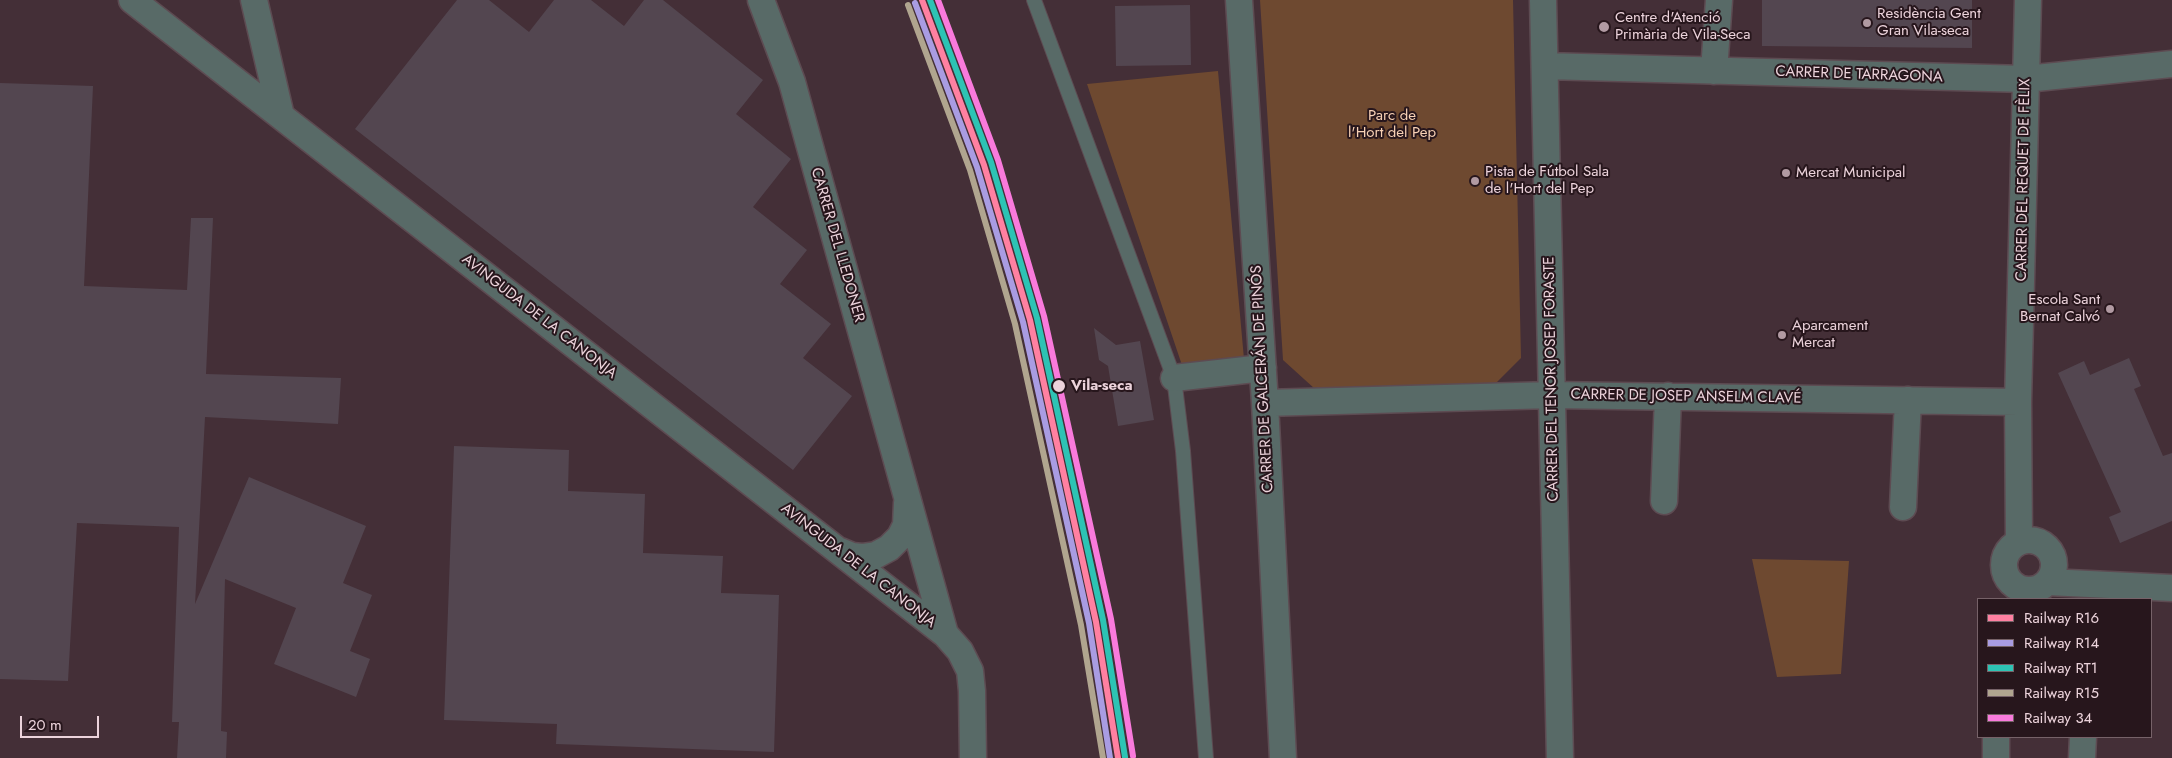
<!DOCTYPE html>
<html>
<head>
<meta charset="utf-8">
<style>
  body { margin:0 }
  #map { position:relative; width:2172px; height:758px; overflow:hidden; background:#442f37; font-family:Jost,sans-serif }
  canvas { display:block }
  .legend { position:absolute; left:1977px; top:598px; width:175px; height:140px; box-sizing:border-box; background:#27161c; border:1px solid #766268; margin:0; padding:6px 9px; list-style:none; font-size:15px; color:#ecd3db }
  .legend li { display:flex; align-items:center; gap:10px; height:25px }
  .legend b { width:25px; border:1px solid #766268 }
  .scale { position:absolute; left:20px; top:716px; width:79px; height:22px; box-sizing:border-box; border:2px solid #ecd3db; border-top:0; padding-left:6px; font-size:15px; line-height:18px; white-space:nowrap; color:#ecd3db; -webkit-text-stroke:4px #27161c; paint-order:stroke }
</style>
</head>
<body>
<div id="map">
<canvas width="2172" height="758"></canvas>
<ul class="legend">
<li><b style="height:6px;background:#ff80a1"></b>Railway R16</li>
<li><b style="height:6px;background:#a99ce2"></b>Railway R14</li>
<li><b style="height:6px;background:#2dc3b4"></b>Railway RT1</li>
<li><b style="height:6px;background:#b0a58f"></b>Railway R15</li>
<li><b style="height:6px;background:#f97adc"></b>Railway 34</li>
</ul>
<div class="scale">20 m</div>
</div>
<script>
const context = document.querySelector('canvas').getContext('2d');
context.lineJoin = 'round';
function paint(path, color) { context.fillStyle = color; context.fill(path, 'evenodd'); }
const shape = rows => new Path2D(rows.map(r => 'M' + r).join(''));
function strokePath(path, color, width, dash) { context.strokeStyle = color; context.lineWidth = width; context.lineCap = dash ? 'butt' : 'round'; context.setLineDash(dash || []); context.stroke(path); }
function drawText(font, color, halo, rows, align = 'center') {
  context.font = font + ' Jost,sans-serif'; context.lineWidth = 4; context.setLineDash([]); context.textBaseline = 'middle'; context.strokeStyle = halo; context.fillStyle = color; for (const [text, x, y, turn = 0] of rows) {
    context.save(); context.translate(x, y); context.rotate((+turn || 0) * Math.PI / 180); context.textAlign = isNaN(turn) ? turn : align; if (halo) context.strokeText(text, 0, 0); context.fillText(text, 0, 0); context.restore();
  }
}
paint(shape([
  [1260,0,1513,0,1521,358,1490,389,1315,389,1283,360],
  [1218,71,1245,370,1186,377,1087,84],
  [1752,559,1849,561,1841,674,1777,677]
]), '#6e4930');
paint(shape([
  [457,0,489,0,529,32,554,0,591,0,624,26,644,0,663,0,763,80,736,114,791,159,753,207,807,250,780,284,831,324,803,358,852,396,793,470,355,129],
  [1762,0,1972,0,1972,48,1762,46],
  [1190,5,1191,65,1116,66,1115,6],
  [0,83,93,86,84,286,187,290,191,218,213,218,206,374,341,378,338,424,205,417,195,604,249,477,366,526,343,583,372,595,350,651,370,659,356,697,274,664,296,608,225,579,221,731,227,732,226,758,177,758,179,722,172,722,179,527,77,523,68,681,0,679],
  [1094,328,1116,345,1140,341,1154,420,1118,426,1108,366,1099,360],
  [2129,358,2141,386,2134,389,2163,456,2172,453,2172,521,2120,543,2109,517,2121,512,2058,373,2084,361,2090,375],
  [454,446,569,450,568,491,645,494,643,553,723,556,721,593,779,595,774,752,556,744,557,724,444,720]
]), '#534650');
const lane = shape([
  [1034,0,1174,378,1183,451,1206,758]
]);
const street = shape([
  [132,0,945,634,960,651,970,671,972,691,973,758],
  [254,0,281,116],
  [761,0,792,82,945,634],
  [1239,0,1265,403,1283,758],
  [1543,0,1560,758],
  [1545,66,2026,79,2172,64],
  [1714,71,1719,0],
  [1174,378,1263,368],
  [1265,403,1552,395,2018,402],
  [1664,501,1668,396],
  [1903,507,1908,400],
  '2004 565a25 25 0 1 1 50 0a25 25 0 1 1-50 0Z',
  [2019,540,2018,402,2028,0],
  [840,551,852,556,862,557,876,555,889,548,900,537,906,525,907,503],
  [2048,582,2172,588],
  [1996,758,1996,737],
  [2082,758,2083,737]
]);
strokePath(lane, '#5d4b52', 16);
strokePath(street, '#5d4b52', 29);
strokePath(lane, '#586a67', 14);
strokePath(street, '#586a67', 26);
strokePath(shape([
  [922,0,984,165,1030,320,1096,622,1118,758]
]), '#ff80a1', 6);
strokePath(shape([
  [915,3,977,167,1023,322,1089,623,1110,758]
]), '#a99ce2', 6);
strokePath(shape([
  [930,0,991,162,1037,318,1103,620,1125,757]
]), '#2dc3b4', 6);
strokePath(shape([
  [908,5,970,170,1015,324,1081,625,1103,758]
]), '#b0a58f', 6);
strokePath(shape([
  [938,0,998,160,1044,316,1111,619,1133,756]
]), '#f97adc', 6);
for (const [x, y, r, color] of [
  [1867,23,5,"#b19aa2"],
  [1604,27,6,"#b19aa2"],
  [1786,173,5,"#b19aa2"],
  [1475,181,5,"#b19aa2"],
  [2110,309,5,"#b19aa2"],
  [1782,335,5,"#b19aa2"],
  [1059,386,7,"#ecd3db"]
]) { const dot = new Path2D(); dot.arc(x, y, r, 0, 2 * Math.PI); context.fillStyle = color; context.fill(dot); strokePath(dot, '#27161c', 2); }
drawText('15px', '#ecd3db', '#27161c', [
  ["Residència Gent",1877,14],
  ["Gran Vila-seca",1877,31],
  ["Centre d'Atenció",1615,18],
  ["Primària de Vila-Seca",1615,35],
  ["Pista de Fútbol Sala",1485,172],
  ["de l'Hort del Pep",1485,189],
  ["Mercat Municipal",1796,173],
  ["Escola Sant",2100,300,"right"],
  ["Bernat Calvó",2100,317,"right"],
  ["Aparcament",1792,326],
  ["Mercat",1792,343]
], 'left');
drawText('15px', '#ecd3db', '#27161c', [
  ["CARRER DE TARRAGONA",1859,75,2],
  ["CARRER DEL REQUET DE FÈLIX",2024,180,-89],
  ["CARRER DEL LLEDONER",837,245,74],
  ["AVINGUDA DE LA CANONJA",539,317,38],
  ["CARRER DE GALCERÁN DE PINÓS",1263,379,-93],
  ["CARRER DEL TENOR JOSEP FORASTE",1552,379,-91],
  ["CARRER DE JOSEP ANSELM CLAVÉ",1686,397,1],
  ["AVINGUDA DE LA CANONJA",858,566,38]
]);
drawText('15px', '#f8d1b5', '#27161c', [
  ["Parc de",1392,116],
  ["l'Hort del Pep",1392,133]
]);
drawText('bold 15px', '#ecd3db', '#27161c', [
  ["Vila-seca",1071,386]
], 'left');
</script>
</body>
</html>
